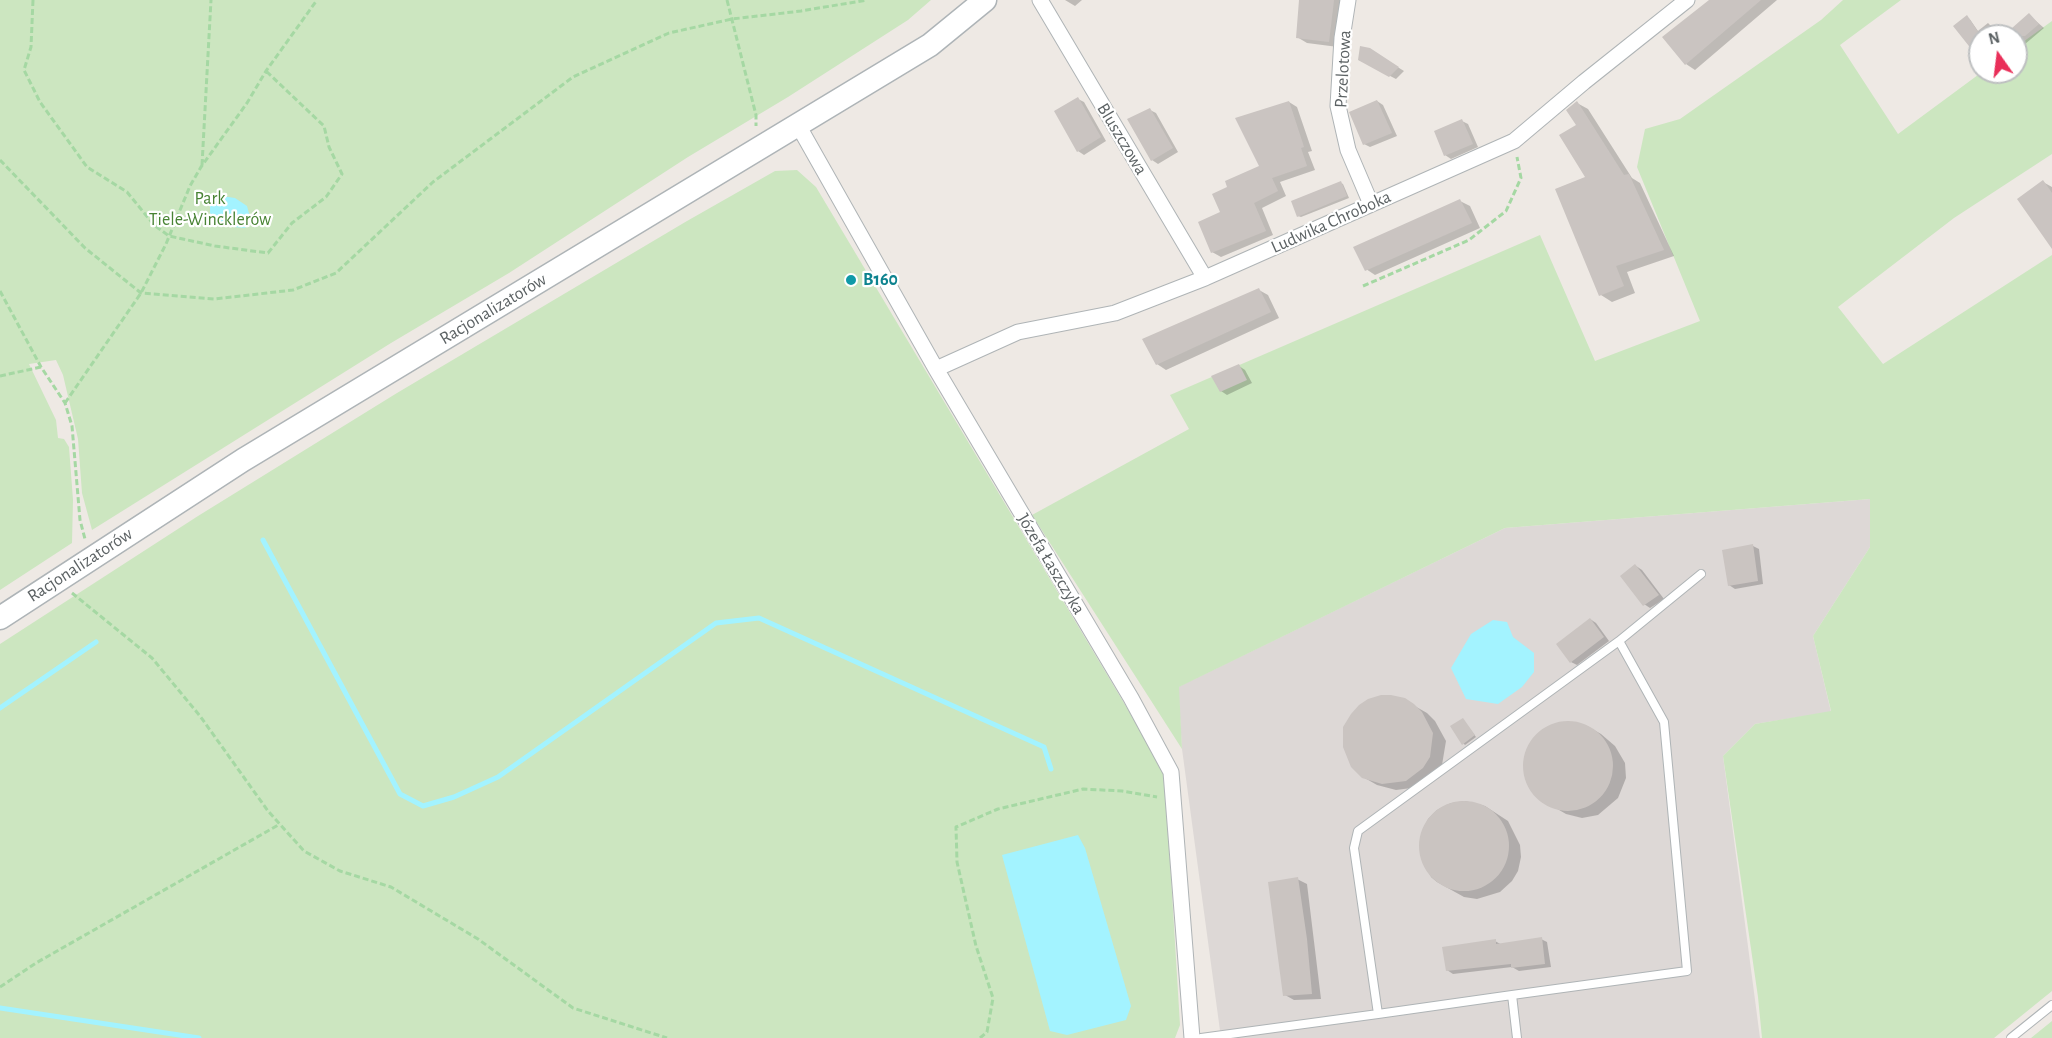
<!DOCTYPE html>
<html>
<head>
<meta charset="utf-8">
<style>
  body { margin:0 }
  #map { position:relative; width:2052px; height:1038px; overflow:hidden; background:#eee9e4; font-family:"Alegreya Sans",sans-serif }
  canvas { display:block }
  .north { position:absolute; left:1968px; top:24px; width:60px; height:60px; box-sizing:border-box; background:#fff; border:2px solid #bec0c1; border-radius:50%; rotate:346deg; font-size:16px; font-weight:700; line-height:24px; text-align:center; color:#5c6264 }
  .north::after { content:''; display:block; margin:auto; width:21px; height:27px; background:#e92f59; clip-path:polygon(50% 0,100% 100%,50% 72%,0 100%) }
</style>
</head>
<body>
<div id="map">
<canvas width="2052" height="1038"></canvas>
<div class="north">N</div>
</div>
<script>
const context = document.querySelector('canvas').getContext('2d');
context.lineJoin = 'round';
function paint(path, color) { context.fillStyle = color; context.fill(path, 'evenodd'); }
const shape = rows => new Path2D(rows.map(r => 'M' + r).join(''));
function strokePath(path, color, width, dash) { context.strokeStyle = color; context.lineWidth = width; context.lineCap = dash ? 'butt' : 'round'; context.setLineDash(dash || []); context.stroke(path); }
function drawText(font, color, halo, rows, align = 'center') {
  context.font = font + ' "Alegreya Sans",sans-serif'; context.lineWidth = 4.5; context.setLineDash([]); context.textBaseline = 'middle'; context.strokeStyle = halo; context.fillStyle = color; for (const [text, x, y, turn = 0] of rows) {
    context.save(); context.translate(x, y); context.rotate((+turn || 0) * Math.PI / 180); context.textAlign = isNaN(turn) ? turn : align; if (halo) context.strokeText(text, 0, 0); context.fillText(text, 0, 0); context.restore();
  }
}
paint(shape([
  [1870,499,1870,547,1813,636,1831,712,1755,724,1723,756,1760,1038,1221,1038,1182,749,1178,687,1505,528]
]), '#ddd8d6');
paint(shape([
  [0,0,931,0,908,20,788,97,688,157,509,273,391,343,92,530,82,493,78,439,63,375,56,360,29,364,56,420,58,438,64,439,69,447,73,500,72,543,0,590],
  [1843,0,1901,0,1840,45,1898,134,1982,72,2016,72,2016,47,2052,21,2052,154,1954,218,1838,307,1883,364,2052,255,2052,991,1994,1038,1762,1038,1758,997,1723,756,1755,724,1831,711,1813,636,1870,547,1870,499,1505,528,1179,687,1182,749,1032,515,1189,429,1170,395,1540,235,1595,361,1700,321,1637,167,1645,129,1680,119,1821,20],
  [797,170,816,187,1158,760,1165,778,1180,1025,1175,1038,0,1038,0,644,198,516,397,393,687,221,775,171],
  [2052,1021,2052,1038,2031,1038]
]), '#cce6c0');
paint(shape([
  [222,196,235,198,247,206,251,221,245,228,234,227,217,220,210,213,210,205,213,199],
  [1493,620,1507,622,1513,637,1534,653,1534,672,1522,687,1498,704,1466,699,1451,668,1471,634],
  [1078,835,1085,848,1131,1006,1126,1020,1067,1035,1050,1031,1002,855]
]), '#a3f3ff');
paint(shape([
  [1065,0,1082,0,1075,6],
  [1301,0,1343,0,1338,47,1307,43,1297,37],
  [1710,0,1777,0,1695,70,1686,64],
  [2029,15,2044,28,2018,50,2016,49,2016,36,2005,36],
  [1969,18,1978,31,1988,23,1999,34,1997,36,1980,36,1980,50],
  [1370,50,1404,71,1396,79,1359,60],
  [1078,99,1084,102,1106,141,1084,155,1078,151,1056,112],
  [1377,101,1383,105,1397,136,1370,147,1364,144],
  [1289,102,1297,107,1312,151,1308,152,1315,170,1280,182,1286,196,1262,208,1273,235,1221,257,1212,252,1222,213,1261,167],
  [1577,103,1588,109,1632,178,1640,183,1674,256,1627,272,1635,293,1612,302,1601,295,1587,178,1578,125],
  [1150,110,1156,113,1178,152,1158,164,1152,160],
  [1462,121,1468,124,1478,147,1451,159,1445,155],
  [2043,182,2052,187,2052,241],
  [1341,183,1343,184,1349,198,1301,217,1298,216],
  [1460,201,1470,206,1480,228,1375,275,1366,269],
  [1259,290,1268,295,1279,318,1166,370,1157,364],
  [1239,366,1245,370,1252,383,1227,395,1221,391],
  [1753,546,1759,549,1763,584,1735,589,1729,585],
  [1636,566,1642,570,1664,599,1650,608,1644,604],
  [1590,619,1596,623,1609,641,1577,665,1571,662],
  [1404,700,1427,713,1435,721,1446,741,1442,765,1436,775,1419,787,1396,790,1377,785,1363,777],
  [1463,720,1476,737,1465,745,1463,743],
  [1574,722,1587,726,1601,734,1615,746,1625,763,1626,778,1618,798,1598,815,1582,818,1566,814,1540,799,1529,785,1524,760,1536,737,1547,727],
  [1465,801,1485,806,1508,821,1520,845,1521,857,1518,871,1512,881,1500,892,1477,899,1464,897,1437,882,1431,877,1422,853,1423,832,1428,819,1437,810,1451,803],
  [1297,879,1307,884,1321,999,1294,1000,1285,995],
  [1541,939,1547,942,1551,967,1519,971,1512,967,1453,974,1447,970,1495,941,1502,945]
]), '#0003');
strokePath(shape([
  [263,540,400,794,423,806,454,797,498,777,716,623,759,618,1044,747,1051,769],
  [0,708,96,642],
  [0,1008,199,1038]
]), '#a3f3ff', 5);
paint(shape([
  [1299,0,1334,0,1329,42,1296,38],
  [1709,0,1761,0,1685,65,1662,37],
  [2029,13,2039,24,2025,36,2003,36],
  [1967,15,1980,35,1980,60,1953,26],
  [1360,46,1370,48,1399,67,1389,77,1358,60],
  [1078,97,1101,137,1077,152,1054,111],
  [1377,100,1392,133,1363,145,1349,112],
  [1289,101,1304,147,1301,148,1307,166,1272,178,1278,191,1254,203,1266,231,1211,253,1198,222,1220,212,1212,194,1227,187,1225,181,1259,166,1235,118],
  [1577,101,1624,175,1629,174,1664,250,1616,266,1624,286,1599,296,1555,189,1585,177,1559,135,1576,125,1566,110],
  [1150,108,1173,148,1151,161,1127,119],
  [1462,119,1473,144,1444,156,1434,131],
  [2043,180,2052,193,2052,249,2017,199],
  [1341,181,1347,196,1297,217,1291,201],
  [1460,199,1472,223,1365,271,1353,247],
  [1259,288,1271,312,1156,365,1142,339],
  [1239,364,1247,380,1220,392,1211,376],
  [1753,544,1758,581,1728,586,1722,550],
  [1635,564,1659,595,1643,606,1620,576],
  [1590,618,1604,637,1570,663,1556,644],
  [1381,695,1391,695,1405,698,1414,704,1422,712,1433,733,1430,757,1423,768,1406,781,1382,784,1362,778,1351,767,1343,747,1343,727,1351,714,1359,705,1368,699],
  [1463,718,1475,735,1462,745,1450,726],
  '1523 766a45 45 0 1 1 90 0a45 45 0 1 1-90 0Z',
  '1419 846a45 45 0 1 1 90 0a45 45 0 1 1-90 0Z',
  [1298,877,1307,939,1312,994,1283,996,1268,882],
  [1542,937,1545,964,1511,968,1511,964,1446,971,1442,947,1496,939,1496,944]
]), '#cac4c1');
const lane = shape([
  [1619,641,1701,574],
  [1512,995,1517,1038],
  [1201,1038,1378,1014,1512,995,1687,971,1664,722,1619,641,1358,831,1354,848,1378,1014],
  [2011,1038,2052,1005]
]);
const street = shape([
  [1040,0,1205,278],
  [1348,0,1342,38,1338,106,1348,150,1371,204],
  [798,125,936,369,1131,698,1171,772,1192,1038],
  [936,369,1018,332,1115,313,1205,278,1514,141,1584,82,1687,0]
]);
const secondary = shape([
  [0,618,243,460,930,45,985,0]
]);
strokePath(lane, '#afb4b6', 10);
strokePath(street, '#afb4b6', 17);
strokePath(secondary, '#aeb4b7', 25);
strokePath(shape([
  [33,0,31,47,24,70,40,102,87,167,127,192,154,225,169,236,215,246,268,253,292,223,326,197,342,174,329,147,324,126,266,71],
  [727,0,756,115,756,126],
  [0,160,85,248,141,293,214,299,293,290,336,273,433,182,573,77,669,33,732,19,801,11,867,0],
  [202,165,211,0],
  [1363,286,1469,240,1506,211,1521,178,1517,157],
  [0,291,41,367,65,403,72,426,80,520,85,539],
  [0,376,41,367],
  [65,403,141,293,166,244,190,186,201,167,247,103,266,71,317,0],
  [72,593,152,658,200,716,268,811,304,851,340,871,391,887,478,939,573,1008,667,1038],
  [0,987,36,963,280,824],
  [980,1038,987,1032,993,998,976,946,957,862,956,827,998,809,1083,789,1122,791,1157,797]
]), '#a5d8a3', 3, [6, 3]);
strokePath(lane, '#fff', 8);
strokePath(street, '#fff', 15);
strokePath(secondary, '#fff', 22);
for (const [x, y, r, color] of [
  [851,280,6,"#0f9aa8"]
]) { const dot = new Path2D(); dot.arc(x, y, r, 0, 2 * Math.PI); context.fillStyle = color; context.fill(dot); strokePath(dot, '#fff', 2); }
drawText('18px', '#5c6264', '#fff', [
  ["Przelotowa",1343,69,-87],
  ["Bluszczowa",1122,139,59],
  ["Ludwika Chroboka",1331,222,-24],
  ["Racjonalizatorów",493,309,-31],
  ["Józefa Łaszczyka",1051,564,59],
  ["Racjonalizatorów",80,565,-33]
]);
drawText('18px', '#488334', '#fff', [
  ["Park",210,199],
  ["Tiele-Wincklerów",210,220]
]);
drawText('bold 18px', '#0d838f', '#fff', [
  ["B160",863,280]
], 'left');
</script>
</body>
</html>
